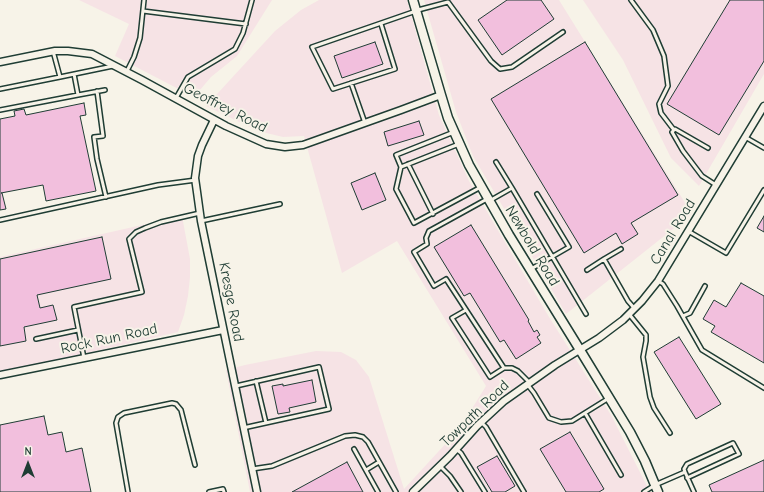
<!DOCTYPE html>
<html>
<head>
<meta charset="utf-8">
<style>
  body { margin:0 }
  #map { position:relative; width:764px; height:492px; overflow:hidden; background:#f7f3e8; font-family:"Comic Neue",sans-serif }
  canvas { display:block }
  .north { position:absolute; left:8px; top:444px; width:40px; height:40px; -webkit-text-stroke:3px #f7f3e8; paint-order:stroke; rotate:0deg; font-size:11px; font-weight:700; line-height:16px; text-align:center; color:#1f3d34 }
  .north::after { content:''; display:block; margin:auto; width:14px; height:18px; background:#1f3d34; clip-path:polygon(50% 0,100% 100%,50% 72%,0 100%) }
</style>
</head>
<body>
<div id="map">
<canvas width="764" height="492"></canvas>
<div class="north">N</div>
</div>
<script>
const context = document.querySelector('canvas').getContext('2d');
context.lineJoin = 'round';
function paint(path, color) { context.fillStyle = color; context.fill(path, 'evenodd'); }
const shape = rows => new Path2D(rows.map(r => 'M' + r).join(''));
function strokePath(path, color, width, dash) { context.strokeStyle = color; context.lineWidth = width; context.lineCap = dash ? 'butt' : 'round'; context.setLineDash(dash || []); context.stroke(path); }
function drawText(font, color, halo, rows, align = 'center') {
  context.font = font + ' "Comic Neue",sans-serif'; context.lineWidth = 4; context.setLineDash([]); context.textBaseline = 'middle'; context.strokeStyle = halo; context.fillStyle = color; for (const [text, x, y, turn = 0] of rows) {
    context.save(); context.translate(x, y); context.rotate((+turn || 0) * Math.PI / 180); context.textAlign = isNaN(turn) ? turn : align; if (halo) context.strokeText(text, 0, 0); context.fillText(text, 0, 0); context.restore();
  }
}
paint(shape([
  [79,0,272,0,237,56,211,77,194,97,115,56,129,24],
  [319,0,407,0,439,115,469,181,549,317,611,415,650,492,250,492,226,370,245,365,316,351,341,352,356,360,369,377,404,489,460,428,486,386,397,241,342,273,304,136,283,137,258,131,206,106,275,31,301,10],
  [424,0,559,0,692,214,566,314,473,156,456,112],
  [583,0,764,0,764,74,699,186,671,158,623,60],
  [182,216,190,259,190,277,188,296,184,315,178,332,0,373,0,257]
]), '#f6e3e5');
const building = shape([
  [507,0,541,0,554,19,502,55,478,20,507,0],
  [730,0,764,0,764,61,719,135,667,104,730,0],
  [375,42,383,64,342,78,334,56,375,42],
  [585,42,678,195,631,223,638,234,622,244,616,233,584,253,491,99,585,42],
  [84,103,86,115,80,116,96,191,46,201,43,185,1,193,2,193,6,209,0,210,0,119,15,116,14,111,24,109,26,115,84,103],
  [419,121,424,135,388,146,384,132,419,121],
  [375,173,386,200,362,210,351,183,375,173],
  [764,216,764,232,757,228,764,216],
  [471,225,529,320,528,321,534,332,537,330,540,335,537,337,541,343,516,359,504,340,500,342,470,293,464,296,434,247,471,225],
  [102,237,111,279,37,295,40,308,53,305,57,320,24,327,26,341,0,346,0,259,102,237],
  [741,283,764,296,764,363,711,332,715,326,703,319,714,300,726,307,741,283],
  [679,337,721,404,696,419,654,352,679,337],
  [312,380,316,402,289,408,290,412,278,414,272,386,283,384,283,386,312,380],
  [44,416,48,435,62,432,66,452,82,448,91,492,0,492,0,425,44,416],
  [570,432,604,489,599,492,566,492,540,449,570,432],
  [497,456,515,486,505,492,492,492,477,467,497,456],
  [764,460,764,492,712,492,709,485,764,460],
  [347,462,363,492,292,492,347,462]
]);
paint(building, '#f2bfdd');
strokePath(building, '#1f3d34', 1);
const service = shape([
  [631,0,653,30,664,56,668,86,659,104,661,113,674,130],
  [418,10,448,2,491,61,500,69,512,67,563,32],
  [143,11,246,24],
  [381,24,395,69,333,89,312,47,416,11],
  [127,71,134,57,140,38,144,0],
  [60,77,113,66],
  [351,83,365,123],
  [0,89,60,77,53,51],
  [97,91,103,136,94,137,97,159,106,197],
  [78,95,105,90],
  [176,98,188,77,235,49,243,33,252,0],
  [0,110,78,95,74,74],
  [454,132,396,155,401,167,396,189,414,223,481,187],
  [745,137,764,148],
  [708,148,675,129,672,132,683,151,702,176,716,185],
  [496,162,512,188],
  [408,164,433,214],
  [401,167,459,144],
  [487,199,429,231,426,238,427,244,414,252,434,286,446,279,504,368,512,368,518,371,529,382],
  [491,200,512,188,586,314],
  [0,220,158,185,196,180],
  [201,221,280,204],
  [688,231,726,253,764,190],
  [604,259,621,249],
  [531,269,569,247,537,194],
  [587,270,604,259,628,301,635,309],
  [658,281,663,284,677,306,702,350,764,388],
  [466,310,452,318,490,377,504,368],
  [629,314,646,335,646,341,643,357,650,397,654,408,670,433],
  [683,316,690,313,705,286],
  [36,339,78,330],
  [84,358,74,307,142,292,129,239,136,232,145,228,161,222,200,213],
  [256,381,266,423],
  [527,384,534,393,549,418,561,422,572,421,609,398],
  [236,386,319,367,329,409,243,428],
  [585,413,621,475],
  [481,422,486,427,524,492],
  [354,449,378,492],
  [456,449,461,453,485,492],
  [440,466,450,476,461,492],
  [252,469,272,466,345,436,355,435,363,437,368,442,396,492],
  [366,470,379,462],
  [685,472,684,469,687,464,733,443,739,454,687,478],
  [128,492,116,423,118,417,124,413,172,403,176,404,181,410,195,465],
  [209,492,223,489,224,492],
  [644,492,655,485,685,472,694,492]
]);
const minor = shape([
  [0,62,55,51,68,51,92,54,142,80,226,126,266,144,285,147,303,145,401,110,441,95],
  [214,120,202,145,198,156,195,178,197,192,201,221,257,492],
  [0,375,223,330],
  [413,492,450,456,477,426,504,401,555,365,599,338,623,320,642,301,658,281,764,106]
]);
const secondary = shape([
  [413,0,441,95,448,118,469,165,509,235,580,350,630,432,645,461,658,492]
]);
strokePath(service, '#1f3d34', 6);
strokePath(minor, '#1f3d34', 9);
strokePath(secondary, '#1f3d34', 11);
strokePath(service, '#f7f3e8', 3);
strokePath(minor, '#f7f3e8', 6);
strokePath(secondary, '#f7f3e8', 8);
drawText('15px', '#1f3d34', '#f7f3e8', [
  ["Geoffrey Road",225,108,27],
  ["Canal Road",673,232,-59],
  ["Newbold Road",532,246,59],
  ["Kresge Road",231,302,79],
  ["Rock Run Road",109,339,-12],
  ["Towpath Road",475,414,-44]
]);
</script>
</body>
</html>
